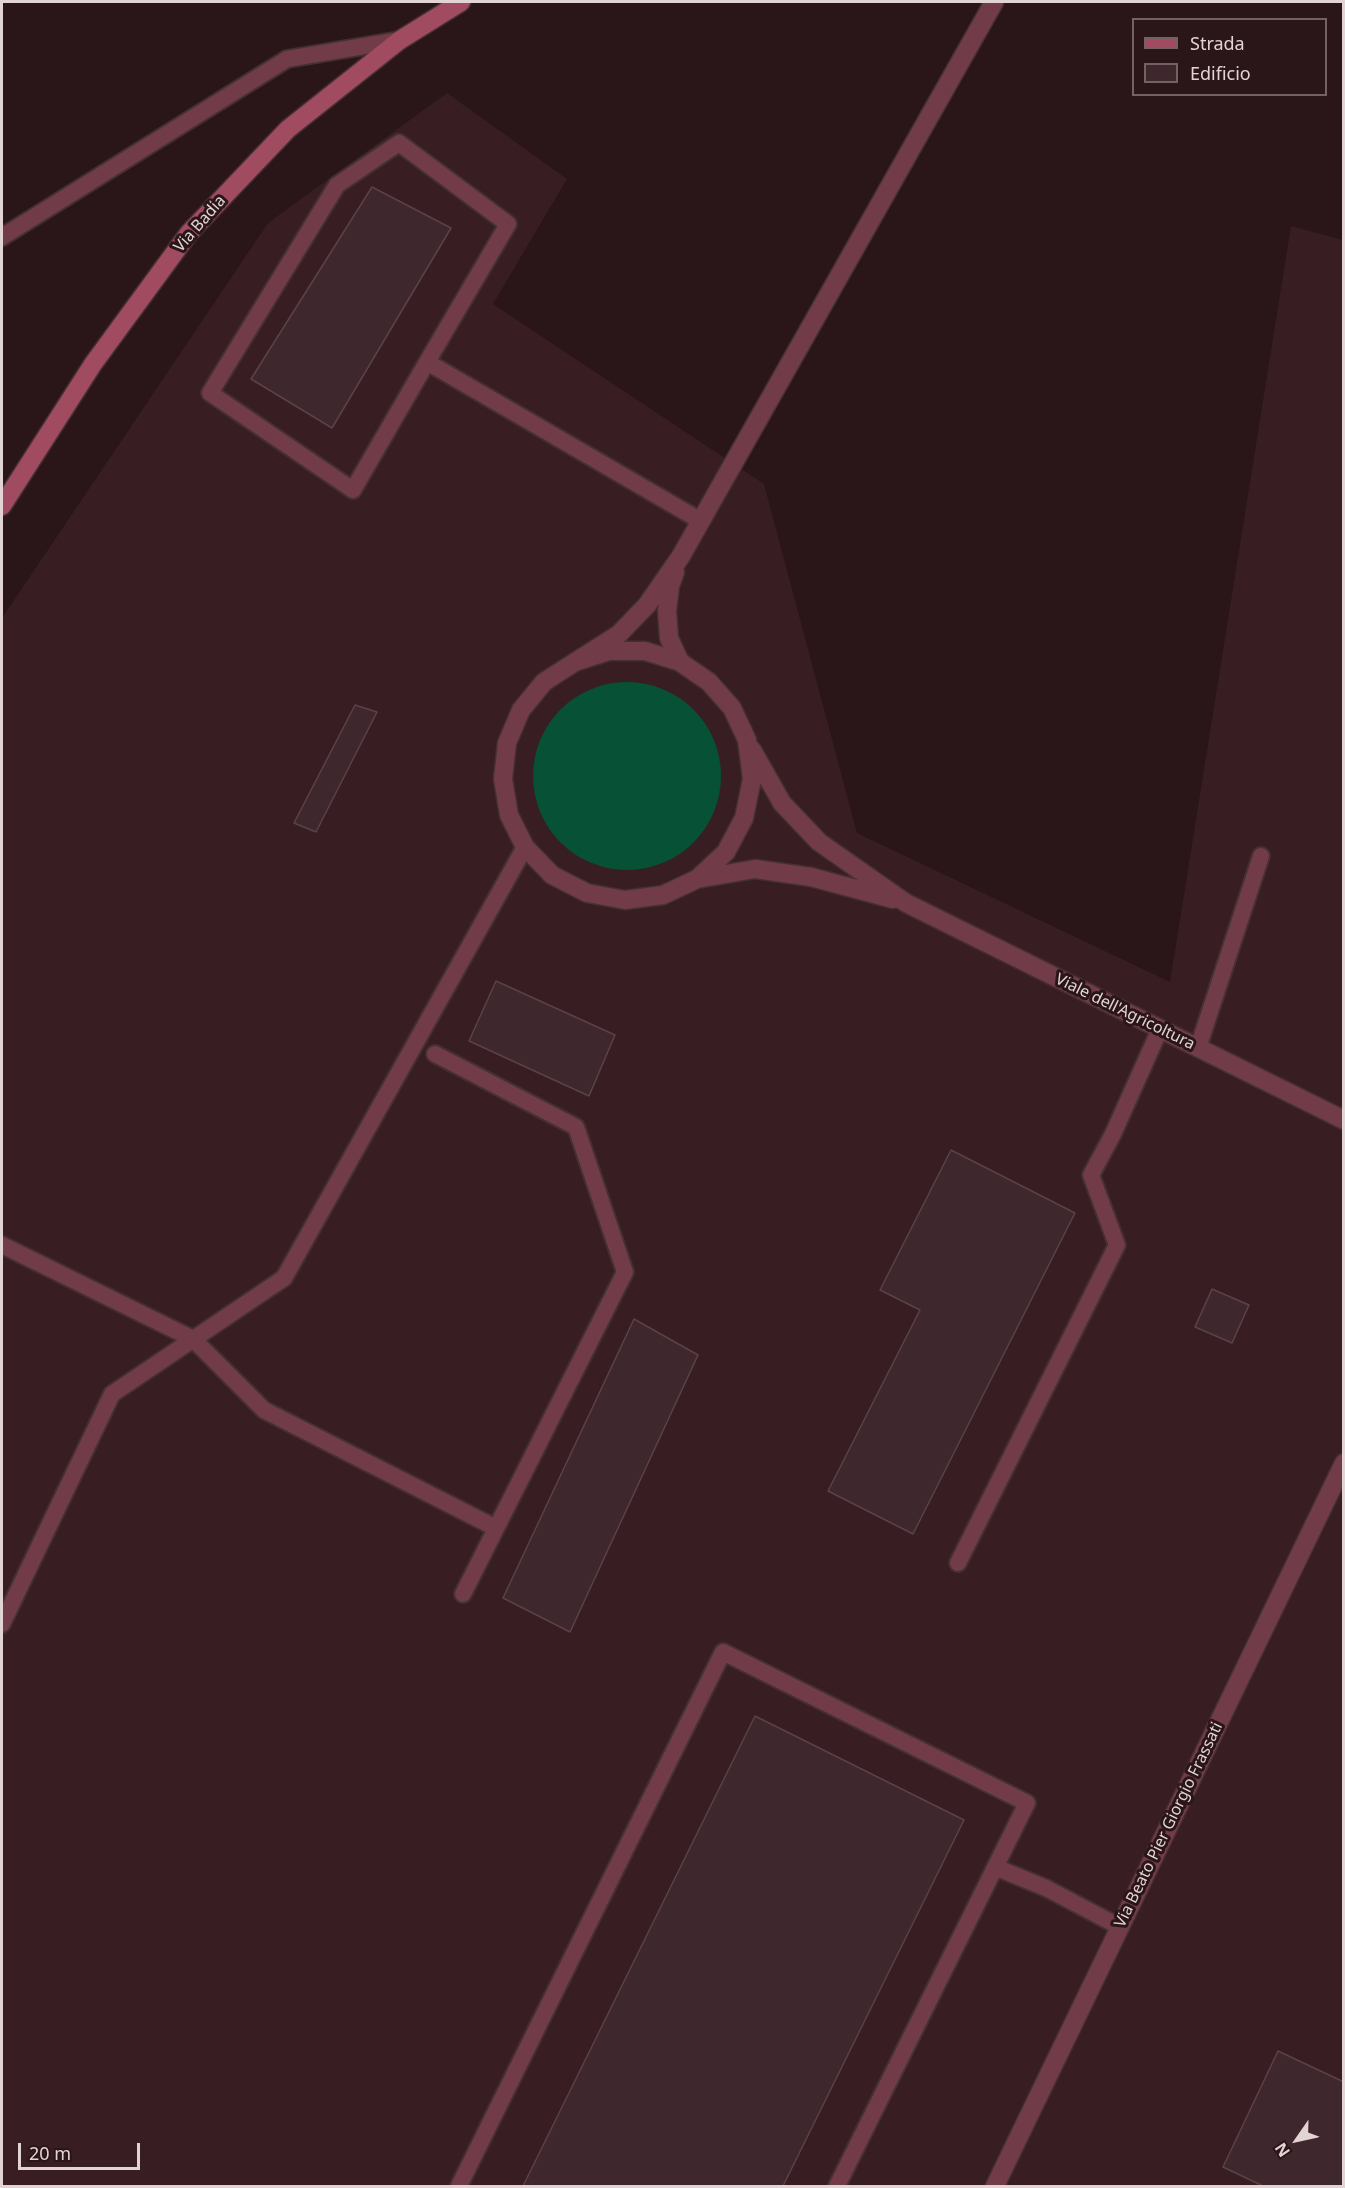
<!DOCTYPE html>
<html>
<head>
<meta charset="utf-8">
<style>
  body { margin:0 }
  #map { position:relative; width:1345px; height:2188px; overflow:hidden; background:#2a1519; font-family:"Noto Sans",sans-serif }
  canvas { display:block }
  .frame { position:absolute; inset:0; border:3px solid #e2d3d5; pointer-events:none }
  .legend { position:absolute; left:1132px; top:18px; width:195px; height:78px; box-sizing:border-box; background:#2a1519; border:2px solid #746164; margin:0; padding:8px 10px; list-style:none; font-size:18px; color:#e2d3d5 }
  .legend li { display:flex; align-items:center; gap:12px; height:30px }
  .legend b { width:30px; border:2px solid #746164 }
  .north { position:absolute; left:1267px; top:2110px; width:60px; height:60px; -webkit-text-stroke:4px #2a1519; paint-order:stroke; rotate:236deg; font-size:16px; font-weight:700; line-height:24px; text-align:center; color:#e2d3d5 }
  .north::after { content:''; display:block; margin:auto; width:21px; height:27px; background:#e2d3d5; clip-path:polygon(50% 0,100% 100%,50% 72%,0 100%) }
  .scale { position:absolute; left:18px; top:2143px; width:122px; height:27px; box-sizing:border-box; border:3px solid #e2d3d5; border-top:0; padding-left:8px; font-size:18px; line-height:21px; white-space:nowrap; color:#e2d3d5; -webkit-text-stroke:4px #2a1519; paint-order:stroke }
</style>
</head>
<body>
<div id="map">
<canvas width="1345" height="2188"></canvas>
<div class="frame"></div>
<ul class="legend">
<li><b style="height:8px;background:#a04b60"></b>Strada</li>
<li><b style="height:16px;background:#3f282d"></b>Edificio</li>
</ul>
<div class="north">N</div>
<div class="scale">20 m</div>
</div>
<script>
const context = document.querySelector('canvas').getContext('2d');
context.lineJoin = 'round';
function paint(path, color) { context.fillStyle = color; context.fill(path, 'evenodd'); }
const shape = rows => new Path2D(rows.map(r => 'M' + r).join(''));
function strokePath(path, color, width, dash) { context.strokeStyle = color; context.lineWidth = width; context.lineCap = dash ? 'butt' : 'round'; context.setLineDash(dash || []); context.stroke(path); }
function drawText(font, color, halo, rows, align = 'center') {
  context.font = font + ' "Noto Sans",sans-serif'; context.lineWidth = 6; context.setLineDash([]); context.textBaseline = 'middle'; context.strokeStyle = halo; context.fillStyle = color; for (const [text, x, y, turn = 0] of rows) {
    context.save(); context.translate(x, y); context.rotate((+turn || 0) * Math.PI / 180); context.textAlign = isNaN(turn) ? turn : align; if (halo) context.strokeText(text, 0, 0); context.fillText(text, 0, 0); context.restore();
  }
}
paint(shape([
  [447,93,567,179,493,304,764,484,857,833,1170,982,1291,226,1343,240,1343,2186,2,2186,2,618,268,223]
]), '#381d23');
paint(shape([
  '533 776a94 94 0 1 1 188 0a94 94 0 1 1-188 0Z'
]), '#075137');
const building = shape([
  [372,187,451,228,332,428,251,379,372,187],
  [355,705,377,712,316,832,294,823,355,705],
  [496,981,615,1035,589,1096,469,1041,496,981],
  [951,1150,1075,1213,913,1534,828,1491,920,1310,880,1290,951,1150],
  [1212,1289,1249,1305,1232,1343,1195,1327,1212,1289],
  [634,1319,698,1355,570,1632,503,1598,634,1319],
  [755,1716,964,1820,783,2186,523,2186,755,1716],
  [1278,2051,1344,2082,1344,2186,1263,2186,1223,2167,1278,2051]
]);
paint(building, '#3f282d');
strokePath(building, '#5b4247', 1.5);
const lane = shape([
  [2,237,287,59,400,40],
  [427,362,353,490,210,393,337,185,399,143,508,224,427,362,701,521],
  [1198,1048,1261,856],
  [435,1054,576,1127,625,1272,463,1594],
  [2,1245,193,1339,264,1410,496,1528],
  [958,1563,1117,1245,1091,1175,1113,1134,1160,1029],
  [2,1624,112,1394,284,1278,525,847],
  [995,1867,1046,1888,1120,1927],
  [459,2186,723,1652,1027,1803,837,2186]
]);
const street = shape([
  [675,572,670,586,667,611,669,638,680,662],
  [575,662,609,651,645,651,680,662,709,682,732,708,747,740,752,779,744,818,726,852,697,879,663,895,625,900,587,893,552,875,525,847,509,815,503,779,507,743,521,710,544,682,575,662,619,634,647,605,681,556,994,2],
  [752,750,782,803,819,842,906,903,1344,1120],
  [697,879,755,869,811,877,893,899],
  [995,2186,1344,1463]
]);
const secondary = shape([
  [2,506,93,364,189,233,288,129,400,40,461,2]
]);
strokePath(lane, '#443033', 20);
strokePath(street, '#443033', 21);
strokePath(secondary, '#443033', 21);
strokePath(lane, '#713c48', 16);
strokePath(street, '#713c48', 18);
strokePath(secondary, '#a04b60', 18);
drawText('16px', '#e2d3d5', '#2a1519', [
  ["Via Badia",200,224,-49],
  ["Viale dell'Agricoltura",1125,1012,26],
  ["Via Beato Pier Giorgio Frassati",1169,1825,-64]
]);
</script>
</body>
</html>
